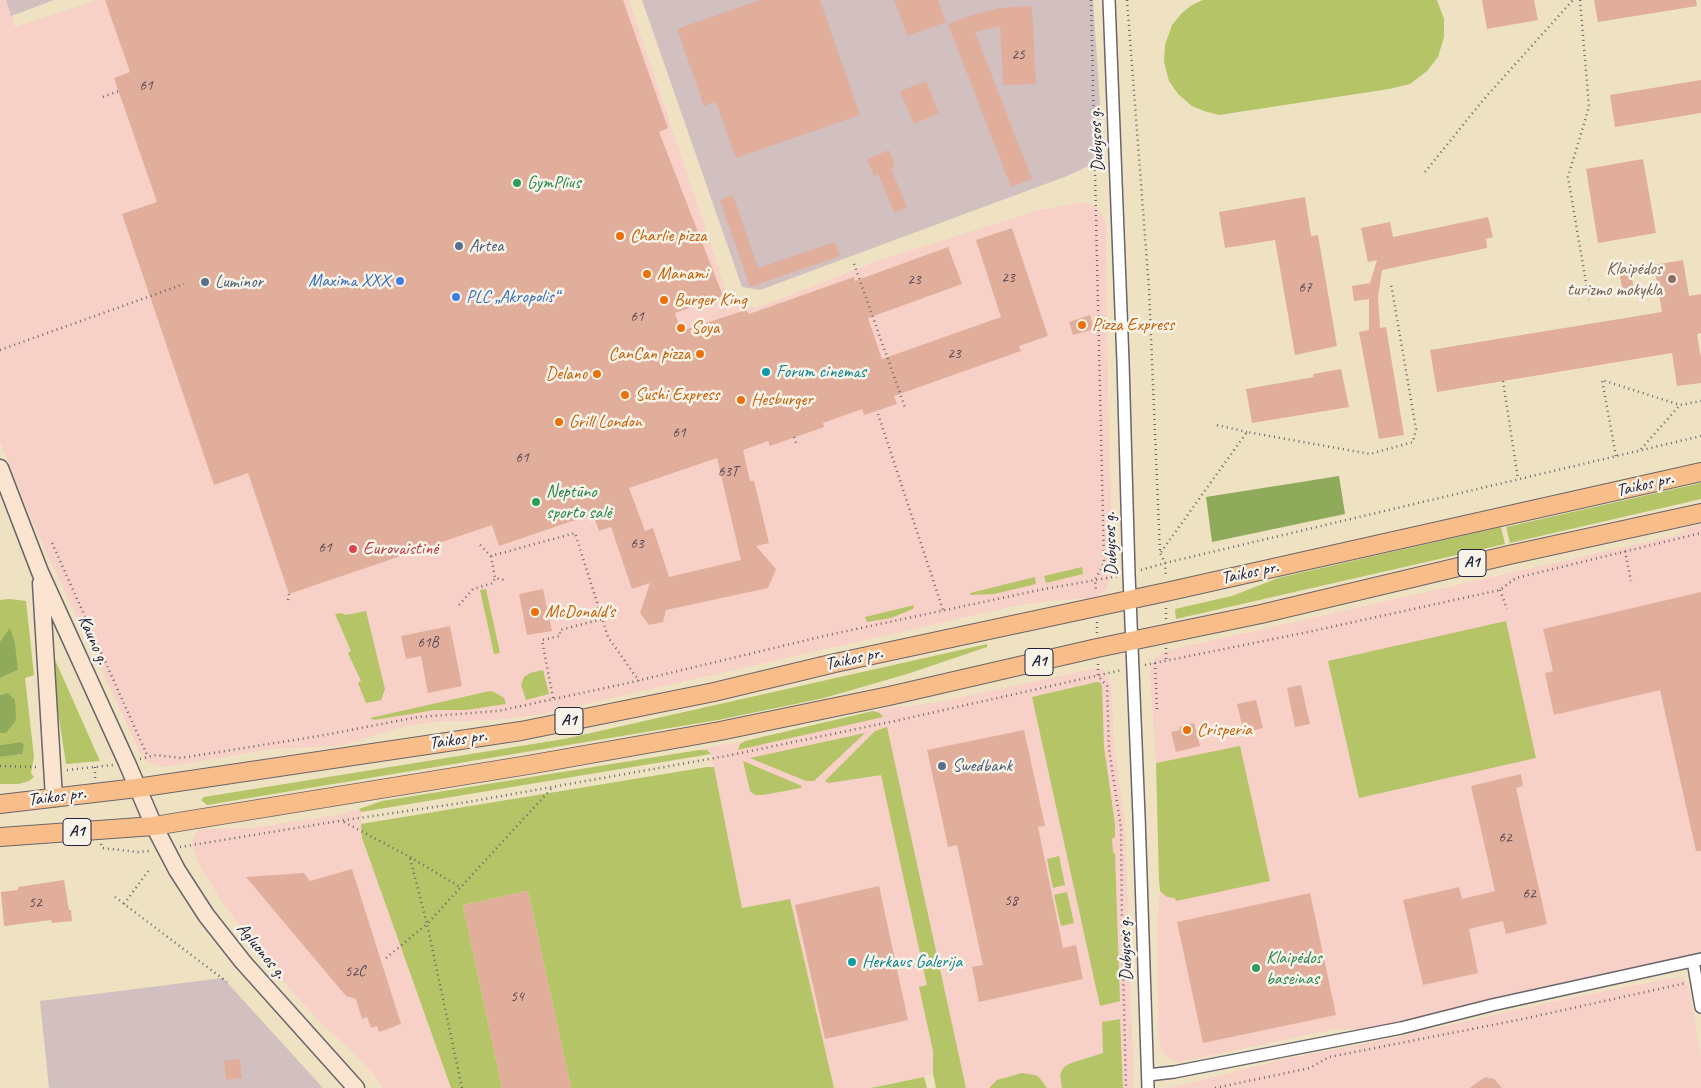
<!DOCTYPE html>
<html>
<head>
<meta charset="utf-8">
<style>
  body { margin:0 }
  canvas { display:block; background:#eee2c3 }
</style>
</head>
<body>
<canvas width="1701" height="1088"></canvas>
<script>
const context = document.querySelector('canvas').getContext('2d');
context.lineJoin = 'round';
function paint(path, color) { context.fillStyle = color; context.fill(path, 'evenodd'); }
const shape = rows => new Path2D(rows.map(r => 'M' + r).join(''));
function strokePath(path, color, width, dash) { context.strokeStyle = color; context.lineWidth = width; context.lineCap = dash ? 'butt' : 'round'; context.setLineDash(dash || []); context.stroke(path); }
function drawText(font, color, halo, rows, align = 'center') {
  context.font = font + ' Caveat,sans-serif'; context.lineWidth = 5; context.setLineDash([]); context.textBaseline = 'middle'; context.strokeStyle = halo; context.fillStyle = color; for (const [text, x, y, turn = 0] of rows) {
    context.save(); context.translate(x, y); context.rotate((+turn || 0) * Math.PI / 180); context.textAlign = isNaN(turn) ? turn : align; if (halo) context.strokeText(text, 0, 0); context.fillText(text, 0, 0); context.restore();
  }
}
paint(shape([
  [0,0,6,0,15,27,97,0,629,0,728,297,736,306,759,307,880,260,1039,210,1083,202,1090,203,1099,210,1105,219,1106,231,1109,452,1114,567,1108,586,1103,593,1093,598,1047,601,1019,605,537,715,497,720,433,722,406,726,339,746,272,749,165,767,147,762,141,755,32,521,0,442],
  [1701,525,1701,952,1364,1030,1336,1029,1179,1062,1172,1060,1165,1055,1160,1048,1159,1036,1157,935,1160,891,1156,763,1150,672,1153,661,1161,652,1678,535,1689,527],
  [1096,668,1102,669,1105,671,1111,684,1114,743,1125,826,1134,1088,936,1088,933,1073,924,1077,871,1088,834,1088,790,899,742,908,711,754,710,752,699,749,745,741,897,706,904,707,940,702],
  [359,809,361,812,362,838,451,1088,383,1088,372,1072,352,1051,321,1023,290,989,224,905,199,864,193,848,192,842,193,837,199,830,203,829,251,828,337,815],
  [1678,977,1684,979,1689,988,1701,1059,1701,1088,1169,1088,1289,1058,1374,1042,1569,998]
]), '#f7d1c8');
paint(shape([
  [6,0,54,0,11,16],
  [642,0,1093,0,1103,148,1099,161,1067,176,760,290,742,287],
  [223,978,323,1088,49,1088,40,1001]
]), '#d2bfc0');
paint(shape([
  [1203,0,1437,0,1444,19,1444,37,1438,57,1427,71,1410,84,1389,89,1219,115,1204,111,1192,106,1178,94,1169,81,1164,62,1165,45,1172,25,1182,13,1192,5],
  [1701,483,1701,499,1510,543,1506,527],
  [1501,527,1505,544,1176,619,1175,609,1232,596,1278,578],
  [1082,567,1083,574,1046,583,1044,576],
  [1035,577,1036,584,994,594,970,595,970,593],
  [486,589,500,653,494,654,480,590],
  [9,599,26,601,34,675,25,678,34,757,31,773,34,777,29,781,19,784,0,784,0,757,22,754,21,742,0,745,0,733,6,733,8,693,0,695,0,678,18,670,10,628,0,644,0,600],
  [914,605,913,609,891,618,867,622,865,617],
  [366,611,385,689,381,700,366,703,358,683,361,681,348,653,351,651,335,614,341,613,345,615],
  [1506,621,1536,758,1359,798,1328,661],
  [987,644,987,647,907,674,824,698,718,720,207,805,201,800,204,797,564,739],
  [49,653,52,653,100,761,66,764],
  [543,670,549,694,526,700,521,685,524,677,530,673],
  [1097,682,1101,683,1102,686,1104,747,1115,824,1115,837,1112,839,1113,852,1115,854,1120,1001,1100,1006,1032,697],
  [490,691,494,692,501,696,504,698,506,704,466,710,435,710,374,720,370,718],
  [873,711,880,713,883,717,738,750,740,744,745,741],
  [887,727,966,1088,936,1088,933,1073,933,1051,919,987,927,985,881,775,829,783,825,781,875,731],
  [865,733,814,781,806,781,750,758],
  [1240,746,1270,881,1176,901,1175,898,1167,897,1160,891,1159,880,1156,763],
  [699,750,707,750,711,754,361,812,359,809,382,801],
  [743,761,802,786,801,788,763,795,755,795,750,791],
  [707,767,714,767,742,908,790,899,834,1088,571,1088,528,891,463,905,502,1088,451,1088,362,838,361,824],
  [1059,856,1065,885,1053,888,1047,859],
  [1067,892,1074,923,1061,926,1054,895],
  [1120,1019,1123,1088,1062,1088,1060,1074,1064,1067,1071,1063,1103,1053,1102,1022],
  [1022,1073,1035,1075,1039,1077,1047,1088,989,1088,997,1080],
  [924,1077,927,1088,871,1088]
]), '#b4c466');
paint(shape([
  [1339,476,1345,514,1212,542,1206,497],
  [10,628,15,644,18,670,0,678,0,642],
  [8,693,15,700,16,720,6,733,0,733,0,695],
  [21,742,24,745,22,754,0,757,0,745]
]), '#8faa5b');
paint(shape([
  [105,0,623,0,668,128,659,132,723,296,675,313,681,331,746,310,749,314,854,277,855,281,948,247,962,284,868,318,882,359,1001,317,976,240,1012,228,1048,336,1019,346,1021,351,894,396,897,404,864,415,862,409,823,423,824,427,770,446,768,441,743,450,750,481,754,481,769,543,756,546,776,569,768,588,666,610,663,622,649,625,640,613,650,583,632,589,611,527,599,531,593,514,499,546,492,525,289,594,248,473,214,485,122,214,157,202,114,78,130,72],
  [717,458,741,560,669,577,653,528,645,531,629,488],
  [760,0,820,0,860,115,736,158,716,102,704,106,677,29],
  [894,0,938,0,946,22,908,36],
  [1482,0,1534,0,1538,20,1487,29],
  [1594,0,1696,0,1697,6,1598,22],
  [1032,6,1036,84,1003,85,1000,26,975,32,1032,179,1011,187,948,24,969,16,999,8],
  [1701,80,1701,113,1615,127,1610,95],
  [926,81,939,113,914,124,900,91],
  [889,150,895,166,891,168,907,207,894,213,878,174,874,176,867,159],
  [1643,159,1656,233,1598,243,1586,169],
  [733,195,758,268,835,242,840,256,750,287,720,200],
  [1305,197,1311,236,1318,235,1337,346,1295,355,1275,240,1225,248,1219,212],
  [1488,217,1493,237,1486,239,1487,248,1382,270,1378,297,1380,328,1386,327,1404,435,1379,439,1359,332,1369,330,1369,299,1354,301,1352,286,1370,283,1377,260,1368,262,1361,228,1390,222,1393,237],
  [1683,260,1689,296,1701,294,1701,333,1697,334,1701,358,1701,383,1677,386,1672,353,1437,392,1430,350,1662,312,1654,265],
  [1630,269,1635,294,1624,296,1619,272],
  [1090,315,1094,329,1073,335,1069,322],
  [1341,369,1349,407,1252,423,1246,389,1314,377,1313,374],
  [543,589,552,631,527,635,519,594],
  [1701,592,1701,851,1696,851,1660,690,1554,715,1545,673,1553,671,1543,629],
  [450,626,462,686,428,693,421,656,406,659,401,636],
  [1301,685,1310,724,1295,727,1287,688],
  [1256,700,1263,728,1244,733,1237,704],
  [1194,723,1200,746,1176,752,1171,732,1180,730,1179,727],
  [1024,730,1045,826,1038,827,1063,948,1076,945,1083,979,979,1002,972,967,983,965,957,845,948,847,927,750],
  [1521,774,1523,786,1516,788,1547,924,1506,934,1503,921,1469,929,1478,973,1423,985,1403,900,1459,887,1462,899,1495,891,1471,786],
  [352,869,401,1024,379,1032,377,1026,371,1028,367,1017,362,1019,356,999,346,996,246,877,304,873,310,881],
  [64,880,69,910,71,910,72,921,52,923,51,920,4,926,1,892,18,890,18,887],
  [879,886,908,1020,825,1039,795,905],
  [528,891,571,1088,502,1088,463,905],
  [1310,893,1336,1015,1203,1043,1177,922],
  [240,1059,242,1078,226,1080,224,1061],
  [1485,1077,1494,1079,1502,1088,1470,1088]
]), '#e1ae9c');
const street = shape([
  [1109,0,1123,362,1129,574,1139,816,1148,1088],
  [1693,961,1701,1007],
  [1148,1075,1174,1072,1401,1028,1492,1005,1701,959]
]);
const secondary = shape([
  [0,468,40,572,127,763,154,826,177,870,206,915,243,962,356,1088],
  [41,583,54,798]
]);
const primary = shape([
  [0,804,137,788,521,731,714,692,835,663,1166,592,1701,472],
  [0,837,154,826,528,765,720,731,889,696,1097,648,1261,614,1509,555,1701,513]
]);
strokePath(street, '#69656b', 14);
strokePath(secondary, '#69656b', 19);
strokePath(primary, '#69656b', 20);
strokePath(shape([
  [1091,0,1104,563,1095,580,1096,591],
  [1127,0,1149,289,1160,553,1165,563,1166,577],
  [1580,0,1589,107,1568,177,1589,300],
  [103,97,119,91],
  [1425,172,1484,99,1573,0],
  [854,264,906,410],
  [0,350,184,284],
  [1503,381,1518,479],
  [878,414,943,610],
  [1217,425,1247,432],
  [794,437,796,443],
  [1641,449,1680,405],
  [1616,456,1602,380,1680,405,1701,401],
  [52,543,148,757],
  [480,545,491,556,575,533,608,637,639,681],
  [1625,551,1631,581],
  [1161,552,1247,432,1370,454,1413,442,1416,429,1391,284],
  [491,556,495,578,505,580],
  [1141,570,1165,563,1701,436],
  [1500,590,1507,609],
  [288,600,289,594],
  [459,605,473,589,493,583,495,578],
  [1166,608,1166,620],
  [1097,622,1097,634],
  [1166,648,1166,661],
  [1155,663,1157,712],
  [1098,664,1098,676,1107,686,1109,749,1121,828,1122,927,1126,1088],
  [1145,665,1308,632,1500,590,1516,578,1701,533],
  [553,698,542,640,560,636,560,630,602,619],
  [140,759,156,755,181,758,319,736,418,717,498,711,628,683,828,635,1044,589,1119,576],
  [0,766,39,767],
  [95,767,95,779],
  [67,770,113,765],
  [344,822,410,857,460,887],
  [101,844,102,848,138,852,150,851],
  [180,847,339,821,468,802,726,756,895,721,1122,670],
  [115,897,227,982],
  [124,904,149,870],
  [386,958,427,924,410,858],
  [462,1088,427,924,551,789],
  [1215,1088,1310,1068,1329,1057,1523,1019,1686,983]
]), '#69656b', 2.5, [1, 4]);
strokePath(street, '#fff', 11);
strokePath(secondary, '#fce5d0', 16);
strokePath(primary, '#f8bd89', 18);
for (const [x, y, r, color] of [
  [517,183,5,"#2e9e5b"],
  [620,236,5,"#e8710a"],
  [459,246,5,"#5c6f8a"],
  [647,274,5,"#e8710a"],
  [1672,279,5,"#8d6e63"],
  [400,281,5,"#3f7fe0"],
  [205,282,5,"#5c6f8a"],
  [456,297,5,"#3f7fe0"],
  [664,300,5,"#e8710a"],
  [1082,325,5,"#e8710a"],
  [681,328,5,"#e8710a"],
  [700,354,5,"#e8710a"],
  [766,372,5,"#0f9aa8"],
  [597,374,5,"#e8710a"],
  [625,395,5,"#e8710a"],
  [741,400,5,"#e8710a"],
  [559,422,5,"#e8710a"],
  [536,502,5,"#2e9e5b"],
  [353,549,5,"#e0444e"],
  [535,612,5,"#e8710a"],
  [1187,730,5,"#e8710a"],
  [942,766,5,"#5c6f8a"],
  [852,962,5,"#0f9aa8"],
  [1256,968,5,"#2e9e5b"]
]) { const dot = new Path2D(); dot.arc(x, y, r, 0, 2 * Math.PI); context.fillStyle = color; context.fill(dot); strokePath(dot, '#f7f3e8', 2); }
drawText('15px', '#524553', null, [
  ["25",1018,55],
  ["61",146,86],
  ["23",1008,278],
  ["23",914,280],
  ["67",1305,288],
  ["61",637,317],
  ["23",954,354],
  ["61",679,433],
  ["61",522,458],
  ["63T",728,472],
  ["63",637,544],
  ["61",325,548],
  ["61B",428,643],
  ["62",1505,838],
  ["62",1529,894],
  ["58",1011,901],
  ["52",35,903],
  ["52C",355,972],
  ["54",517,997]
]);
for (const [x, y, w] of [
  [1472,563,28],
  [1039,662,28],
  [569,721,28],
  [77,832,28]
]) { const box = new Path2D(); box.roundRect(x - w / 2, y - 13.5, w, 27, 4); context.fillStyle = '#f7f3e8'; context.fill(box); strokePath(box, '#22223b', 1); }
drawText('bold 16px', '#22223b', null, [
  ["A1",1472,563],
  ["A1",1039,662],
  ["A1",569,721],
  ["A1",77,832]
]);
drawText('18px', '#22223b', '#f7f3e8', [
  ["Dubysos g.",1097,140,-93],
  ["Taikos pr.",1645,485,-13],
  ["Dubysos g.",1111,544,-92],
  ["Taikos pr.",1250,573,-12],
  ["Kauno g.",93,640,66],
  ["Taikos pr.",854,659,-12],
  ["Taikos pr.",458,740,-8],
  ["Taikos pr.",57,797,-7],
  ["Dubysos g.",1126,949,-92],
  ["Agluonos g.",261,951,50]
]);
drawText('18px', '#27864d', '#f7f3e8', [
  ["GymPlius",527,183],
  ["Neptūno",546,492],
  ["sporto salė",546,513],
  ["Klaipėdos",1266,958],
  ["baseinas",1266,979]
], 'left');
drawText('18px', '#c56008', '#f7f3e8', [
  ["Charlie pizza",630,236],
  ["Manami",657,274],
  ["Burger King",674,300],
  ["Pizza Express",1092,325],
  ["Soya",691,328],
  ["CanCan pizza",690,354,"right"],
  ["Delano",587,374,"right"],
  ["Sushi Express",635,395],
  ["Hesburger",751,400],
  ["Grill London",569,422],
  ["McDonald's",545,612],
  ["Crisperia",1197,730]
], 'left');
drawText('18px', '#4e5e75', '#f7f3e8', [
  ["Artea",469,246],
  ["Luminor",215,282],
  ["Swedbank",952,766]
], 'left');
drawText('18px', '#785e54', '#f7f3e8', [
  ["Klaipėdos",1662,269],
  ["turizmo mokykla",1662,290]
], 'right');
drawText('18px', '#366cbe', '#f7f3e8', [
  ["Maxima XXX",390,281],
  ["PLC „Akropolis“",466,297,"left"]
], 'right');
drawText('18px', '#0d838f', '#f7f3e8', [
  ["Forum cinemas",776,372],
  ["Herkaus Galerija",862,962]
], 'left');
drawText('18px', '#be3a42', '#f7f3e8', [
  ["Eurovaistinė",363,549]
], 'left');
</script>
</body>
</html>
